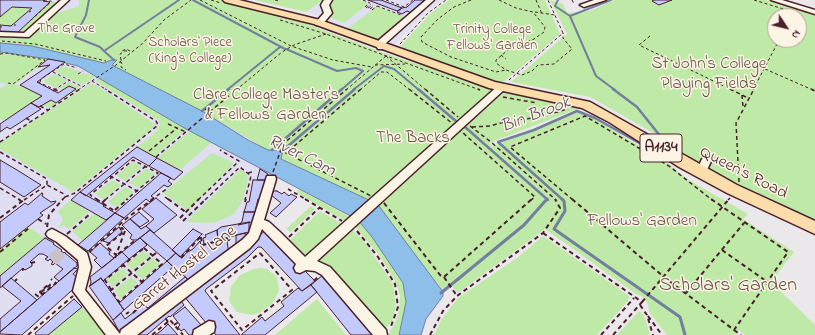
<!DOCTYPE html>
<html>
<head>
<meta charset="utf-8">
<style>
  body { margin:0 }
  #map { position:relative; width:815px; height:335px; overflow:hidden; background:#ebe8ec; font-family:"Indie Flower",sans-serif }
  canvas { display:block }
  .north { position:absolute; left:767px; top:8px; width:40px; height:40px; box-sizing:border-box; background:#fcf5e5; border:1px solid #b59f9b; border-radius:50%; rotate:125deg; font-size:11px; font-weight:700; line-height:16px; text-align:center; color:#4a1f2b }
  .north::after { content:''; display:block; margin:auto; width:14px; height:18px; background:#4a1f2b; clip-path:polygon(50% 0,100% 100%,50% 72%,0 100%) }
</style>
</head>
<body>
<div id="map">
<canvas width="815" height="335"></canvas>
<div class="north">N</div>
</div>
<script>
const context = document.querySelector('canvas').getContext('2d');
context.lineJoin = 'round';
function paint(path, color) { context.fillStyle = color; context.fill(path, 'evenodd'); }
const shape = rows => new Path2D(rows.map(r => 'M' + r).join(''));
function strokePath(path, color, width, dash) { context.strokeStyle = color; context.lineWidth = width; context.lineCap = dash ? 'butt' : 'round'; context.setLineDash(dash || []); context.stroke(path); }
function drawText(font, color, halo, rows, align = 'center') {
  context.font = font + ' "Indie Flower",sans-serif'; context.lineWidth = 3; context.setLineDash([]); context.textBaseline = 'middle'; context.strokeStyle = halo; context.fillStyle = color; for (const [text, x, y, turn = 0] of rows) {
    context.save(); context.translate(x, y); context.rotate((+turn || 0) * Math.PI / 180); context.textAlign = isNaN(turn) ? turn : align; if (halo) context.strokeText(text, 0, 0); context.fillText(text, 0, 0); context.restore();
  }
}
paint(shape([
  [0,0,88,0,280,47,268,174,260,199,258,199,252,222,249,222,249,232,246,233,246,240,121,335,89,286,91,282,90,277,92,275,94,260,97,258,58,229,46,239,54,243,63,253,65,252,65,254,77,263,74,268,78,270,74,274,78,278,79,284,22,335,0,335],
  [325,0,442,0,426,12,393,46,307,12]
]), '#dfdff1');
paint(shape([
  [79,0,222,0,286,16,381,52,488,87,575,104,577,109,489,143,493,146,579,112,593,118,669,164,687,179,748,214,743,219,794,252,771,282,815,325,815,335,745,335,738,330,735,333,737,335,667,335,649,312,648,304,642,296,636,294,545,229,458,293,452,286,443,292,376,204,280,159,283,150,268,150,202,111,112,65,111,60,104,63,32,46,0,43,0,36,30,37,55,14,79,6],
  [254,0,324,0,306,12],
  [330,0,360,0,369,3,344,23,327,16],
  [449,0,545,0,560,34,502,83,399,48,430,14],
  [550,0,563,4,567,13,590,11,614,0,766,0,815,15,815,219,739,186,679,151,664,139,590,97,511,82,567,34],
  [775,16,799,16,799,40,775,40],
  [50,2,57,2,24,34,16,34],
  [377,6,406,18,381,42,347,29],
  [12,7,32,8,11,26,0,25,0,17],
  [0,52,49,59,14,85,20,85,42,96,4,121,0,119,0,89,7,84,0,82],
  [63,66,77,70,80,72,77,74,79,75,82,73,96,76,82,85,56,72,56,71],
  [54,74,65,79,67,80,56,88,43,81],
  [100,78,170,120,186,129,154,157,137,147,158,130,156,129,160,125,158,120,97,82,96,80],
  [69,82,78,86,79,87,77,90,50,108,42,105,51,100,56,102,75,90,69,86,63,90,59,88],
  [90,84,94,84,155,124,154,127,73,192,0,149,0,143],
  [190,131,211,143,180,170,157,158],
  [212,153,234,163,188,211,163,193],
  [133,162,142,167,125,181,116,176],
  [146,169,155,174,139,188,129,183],
  [241,169,248,176,247,184,242,202,234,214,214,223,186,222],
  [112,180,121,185,104,199,95,194],
  [125,187,134,192,117,207,108,202],
  [298,189,348,216,354,218,347,222,297,193],
  [71,200,89,212,69,229,63,225,58,229,63,219,58,211],
  [311,206,315,209,291,232,286,229],
  [320,211,344,225,305,259,287,243],
  [95,213,106,220,83,241,72,231],
  [358,220,372,237,403,283,406,302,399,335,388,335,395,323,399,310,400,296,396,283,380,256,354,225],
  [28,227,45,238,0,276,0,249],
  [351,228,363,240,393,284,396,306,392,321,385,330,313,263],
  [543,236,629,296,628,301,597,335,434,335,441,320,458,298,517,258],
  [143,251,150,256,133,270,126,264],
  [152,258,160,265,143,279,135,273],
  [122,268,128,274,113,287,107,280],
  [261,268,267,269,277,277,279,290,276,297,272,304,259,313,251,315,237,312,229,301,231,287,240,275,254,269],
  [131,277,138,283,120,299,115,290],
  [317,299,346,335,275,335],
  [82,307,107,335,48,335],
  [639,311,644,315,650,335,617,335]
]), '#bee9a6');
const water = shape([
  [0,43,32,46,104,63,111,60,117,60,112,65,202,111,248,140,268,150,283,150,281,159,373,202,379,206,443,292,443,296,426,319,421,335,399,335,406,302,403,283,372,237,358,220,186,129,78,66,49,59,0,52,0,43]
]);
paint(water, '#8ebfea');
strokePath(water, '#737f9e', 1);
strokePath(shape([
  [89,0,86,15,75,37,100,47,104,51],
  [193,0,285,49],
  [558,0,555,6,570,16,596,76,615,90],
  [570,16,611,0],
  [286,49,337,71,356,68,363,71,341,90],
  [114,60,104,51,179,0],
  [227,90,280,47],
  [353,90,384,66,394,69,419,90]
]), '#737f9e', 2);
strokePath(shape([
  [418,89,457,122],
  [613,89,637,107,669,147],
  [202,111,229,89],
  [465,127,548,200],
  [272,150,342,89],
  [281,152,355,89],
  [563,200,498,142,534,130,577,111,595,118,664,157]
]), '#737f9e', 2.5);
strokePath(shape([
  [562,199,564,201,565,211,554,229,680,317,685,335],
  [441,293,524,225,547,199]
]), '#737f9e', 3);
const building = shape([
  [0,0,45,0,43,1,50,2,16,34,0,33,0,25,11,26,32,8,12,7,0,17,0,0],
  [368,0,381,0,402,8,397,11,368,0],
  [415,0,424,0,411,13,407,11,402,14,397,12,402,8,407,7,415,0],
  [654,0,672,0,659,5,652,1,654,0],
  [48,59,65,62,37,82,58,93,69,86,76,89,56,103,51,100,39,107,31,103,42,96,20,85,50,65,38,67,48,59],
  [31,103,41,109,10,129,7,127,0,132,0,124,31,103],
  [137,147,157,158,149,166,133,157,86,196,80,192,137,147],
  [157,158,183,172,174,180,149,166,157,158],
  [0,160,17,170,41,185,24,197,0,182,0,160],
  [260,169,268,174,267,180,257,180,260,169],
  [161,173,171,178,168,181,172,184,168,187,164,185,151,196,154,198,150,202,146,199,124,218,115,213,161,173],
  [253,180,265,180,260,199,258,199,255,212,244,212,247,202,249,202,253,180],
  [277,191,282,194,284,192,289,196,291,194,297,197,276,217,270,213,281,203,271,195,274,191,277,191],
  [80,192,104,205,103,206,115,213,106,220,71,200,80,192],
  [42,193,43,194,42,196,51,202,56,201,55,203,40,213,43,215,0,249,0,222,25,203,28,205,42,193],
  [156,198,177,215,154,233,146,226,154,219,142,209,156,198],
  [139,212,149,221,140,227,130,219,139,212],
  [244,212,255,212,252,222,238,225,242,222,244,212],
  [115,213,124,218,88,251,78,245,115,213],
  [130,219,141,229,146,226,150,230,137,240,132,240,130,238,132,235,122,225,130,219],
  [249,222,249,232,218,240,217,230,221,227,249,222],
  [119,227,122,232,109,243,103,241,119,227],
  [193,229,202,234,180,257,172,250,193,229],
  [150,230,176,253,167,261,140,238,150,230],
  [217,230,218,241,204,244,203,238,206,237,205,235,217,230],
  [265,231,315,281,302,291,261,247,258,247,247,258,206,289,205,291,240,335,216,335,183,295,265,231],
  [245,233,246,240,239,245,236,243,236,235,245,233],
  [45,238,54,243,53,244,62,250,61,251,64,253,65,252,65,253,77,263,77,266,59,281,54,277,63,269,55,263,53,265,51,264,53,262,50,259,48,261,45,259,48,257,43,254,39,254,30,262,32,264,32,266,25,270,23,268,0,288,0,276,45,238],
  [140,238,147,245,129,259,122,252,140,238],
  [230,238,230,240,227,241,229,254,192,283,180,272,174,277,173,276,178,271,167,261,176,253,182,258,186,253,193,249,200,241,201,245,230,238],
  [100,243,110,252,109,254,114,258,102,268,94,260,97,258,90,252,100,243],
  [122,252,129,259,103,281,101,278,90,286,91,282,90,277,122,252],
  [167,261,173,267,124,310,119,303,167,261],
  [74,268,78,269,73,274,78,278,79,284,22,335,0,334,0,332,74,268],
  [324,274,375,335,351,335,311,285,324,274],
  [185,277,192,283,124,335,121,335,113,320,121,313,125,319,143,305,148,308,185,277],
  [11,278,37,300,0,332,0,319,21,301,2,286,11,278],
  [101,278,124,310,113,320,89,286,101,278],
  [311,285,317,292,265,335,241,335,262,317,265,321,284,306,281,302,298,288,302,291,311,285],
  [179,298,184,305,170,317,169,316,147,335,131,335,179,298],
  [74,299,82,307,48,335,36,335,35,333,74,299],
  [185,307,202,326,192,335,189,335,184,329,181,331,178,327,180,325,173,316,185,307],
  [168,324,178,335,155,335,161,331,168,324]
]);
paint(building, '#c4cafc');
strokePath(building, '#4a1f2b', 1);
strokePath(shape([
  [52,260,62,252]
]), '#cbc0c5', 12, [12, 6]);
const minor = shape([
  [61,0,69,0,29,37,0,36,0,32,24,33,61,0],
  [324,0,332,0,329,5,332,13,322,25,316,25,315,23,324,13,321,5,324,0],
  [426,0,434,0,386,43,384,49,378,49,377,47,379,40,426,0],
  [594,0,606,0,584,7,580,5,594,0],
  [771,0,782,0,815,10,815,14,771,0],
  [502,84,505,85,506,87,505,89,317,261,330,267,386,330,387,335,373,335,322,275,315,271,306,270,300,273,296,272,294,268,296,264,262,229,258,239,250,248,137,335,106,335,73,291,79,267,78,260,57,242,48,237,46,234,48,231,52,229,56,231,65,236,87,253,91,267,85,290,120,334,121,330,242,240,249,233,267,176,275,176,276,179,264,220,269,222,281,233,305,257,499,85,502,84],
  [707,155,712,159,706,172,705,175,697,175,696,172,702,159,707,155],
  [209,321,214,322,215,327,214,332,209,335,193,335,194,330,209,321]
]);
const major = shape([
  [223,0,239,0,320,20,495,82,590,102,737,185,815,221,815,234,727,193,679,167,609,122,582,108,489,88,314,24,225,2,223,0]
]);
strokePath(minor, '#4a1f2b', 3);
strokePath(major, '#4a1f2b', 3);
strokePath(shape([
  [200,0,291,46,333,60,372,67],
  [211,0,221,3],
  [275,0,279,1],
  [363,0,370,3],
  [386,0,404,7,413,0],
  [471,0,454,7,438,19,421,37,422,42,451,57,496,72,506,70],
  [499,0,516,8,533,12,545,27,544,32,534,39,508,50,496,60,496,63,506,70,522,75,532,71,538,65,554,64,572,49,563,38,563,33],
  [536,0,542,14],
  [572,0,574,4],
  [754,0,790,11],
  [44,1,51,1],
  [377,6,401,15],
  [365,7,369,3],
  [366,8,371,4],
  [368,8,373,5],
  [370,9,374,6],
  [372,10,377,6],
  [29,12,31,11],
  [535,12,555,15],
  [786,16,790,11],
  [31,20,52,1],
  [280,20,326,34,480,90],
  [14,25,16,25],
  [0,27,2,27],
  [650,36,639,45,732,90],
  [2,41,35,44,106,61],
  [400,44,428,13,446,0],
  [127,51,122,51,126,49,132,52],
  [0,54,7,53,45,60,13,84,8,83],
  [501,55,506,59],
  [386,56,426,90],
  [121,60,120,54,123,52],
  [120,62,122,63,121,67,126,70],
  [375,65,405,64],
  [765,69,813,90],
  [53,72,83,87],
  [78,74,83,71],
  [509,80,563,33,548,0],
  [92,81,107,90],
  [38,82,56,90],
  [40,82,41,79,64,64,77,68],
  [54,90,70,80],
  [78,90,116,65,143,43,164,20,191,0],
  [236,90,282,52,294,45,326,34],
  [346,90,386,56],
  [360,90,381,72,387,72,410,90],
  [753,90,777,44,777,40]
]), '#4a1f2b', 1, [3, 2.5]);
strokePath(shape([
  [54,89,60,92],
  [361,89,286,153,379,200],
  [409,89,453,124,535,197,531,200],
  [425,89,458,117],
  [478,89,480,90],
  [730,89,748,98],
  [811,89,815,91],
  [53,91,56,89],
  [742,95,743,107],
  [503,97,537,103],
  [40,106,48,110],
  [205,109,211,112],
  [26,118,31,121],
  [168,124,186,132],
  [470,126,491,142,556,200],
  [472,127,490,126,511,120,535,118,568,109],
  [0,142,80,89],
  [149,151,177,128],
  [0,152,47,179,47,185],
  [156,157,237,89],
  [273,172,283,144,347,89],
  [248,173,252,172],
  [110,176,139,192],
  [739,182,736,123,754,89],
  [0,188,20,200],
  [288,189,307,200],
  [65,197,75,193,158,125,156,121,105,89],
  [165,197,169,200],
  [24,200,47,185,64,194,65,197,62,200],
  [98,200,90,195,133,160,158,173,126,200],
  [105,200,147,165],
  [151,200,168,188],
  [198,200,239,161,220,150],
  [205,200,240,167,251,176,245,200],
  [573,200,510,147,585,116,669,166,712,200],
  [728,200,730,198]
]), '#4a1f2b', 1.5, [4, 3]);
strokePath(shape([
  [19,199,23,204],
  [96,199,116,212],
  [168,199,187,213],
  [305,199,342,221],
  [377,199,384,203,440,275,444,277,532,199],
  [572,199,664,277,734,330,788,252,711,199],
  [245,202,246,199],
  [102,203,106,199],
  [115,210,128,199],
  [0,218,25,199],
  [180,218,199,199],
  [38,219,46,224],
  [183,221,206,199],
  [47,227,49,215,63,199],
  [120,229,122,228,125,231],
  [125,231,116,255,106,246,125,231],
  [357,231,378,257,395,284,398,307,390,329],
  [543,233,642,302,613,335],
  [67,234,91,213],
  [201,237,202,245],
  [289,237,319,208],
  [203,245,230,238],
  [144,248,162,264,119,302,105,280,144,248],
  [202,248,204,248],
  [722,250,766,281],
  [0,252,29,228],
  [89,252,127,218,153,199],
  [260,253,292,290,242,330,211,291,260,253],
  [118,254,137,239],
  [115,258,116,255],
  [181,258,203,234],
  [188,261,192,257],
  [189,262,193,259],
  [31,263,35,262],
  [122,264,143,283],
  [22,270,24,269],
  [174,277,179,272],
  [444,277,457,296],
  [15,281,17,279],
  [314,281,318,277],
  [110,291,156,253],
  [41,292,50,285,48,283],
  [686,293,744,223],
  [35,294,39,297,56,283,51,279],
  [42,294,40,292,49,284],
  [642,302,729,199],
  [640,305,647,315,653,335],
  [133,313,137,309],
  [126,314,129,312],
  [648,316,662,335],
  [168,322,166,319,169,316],
  [174,325,177,323,179,326],
  [734,330,741,335],
  [28,335,73,296],
  [152,335,170,320,183,335],
  [430,335,443,311,457,296,543,233,560,208,555,199],
  [601,335,634,298]
]), '#4a1f2b', 2, [4.5, 3.5]);
paint(minor, '#fcf5e5');
paint(major, '#fbddab');
drawText('14px', '#67524a', '#fcf5e5', [
  ["The Grove",66,30],
  ["Trinity College",492,31],
  ["Fellows' Garden",492,47],
  ["Scholars' Piece",190,44],
  ["(King's College)",190,60]
]);
for (const [x, y, w] of [
  [661,148,42]
]) { const box = new Path2D(); box.roundRect(x - w / 2, y - 14, w, 28, 3); context.fillStyle = '#fcf5e5'; context.fill(box); strokePath(box, '#4a1f2b', 1); }
drawText('bold 16px', '#4a1f2b', null, [
  ["A1134",661,148]
]);
drawText('17px', '#67524a', '#fcf5e5', [
  ["St John's College",709,65],
  ["Playing Fields",709,85],
  ["Clare College Master's",266,96],
  ["& Fellows' Garden",266,116],
  ["The Backs",413,139],
  ["Fellows' Garden",642,222]
]);
drawText('17px', '#4a1f2b', '#fcf5e5', [
  ["Queen's Road",743,174,27],
  ["Garret Hostel Lane",185,269,-38]
]);
drawText('italic 18px', '#5e4f64', '#fcf5e5', [
  ["Bin Brook",536,116,-21],
  ["River Cam",301,157,26]
]);
drawText('20px', '#67524a', '#fcf5e5', [
  ["Scholars' Garden",728,287]
]);
</script>
</body>
</html>
